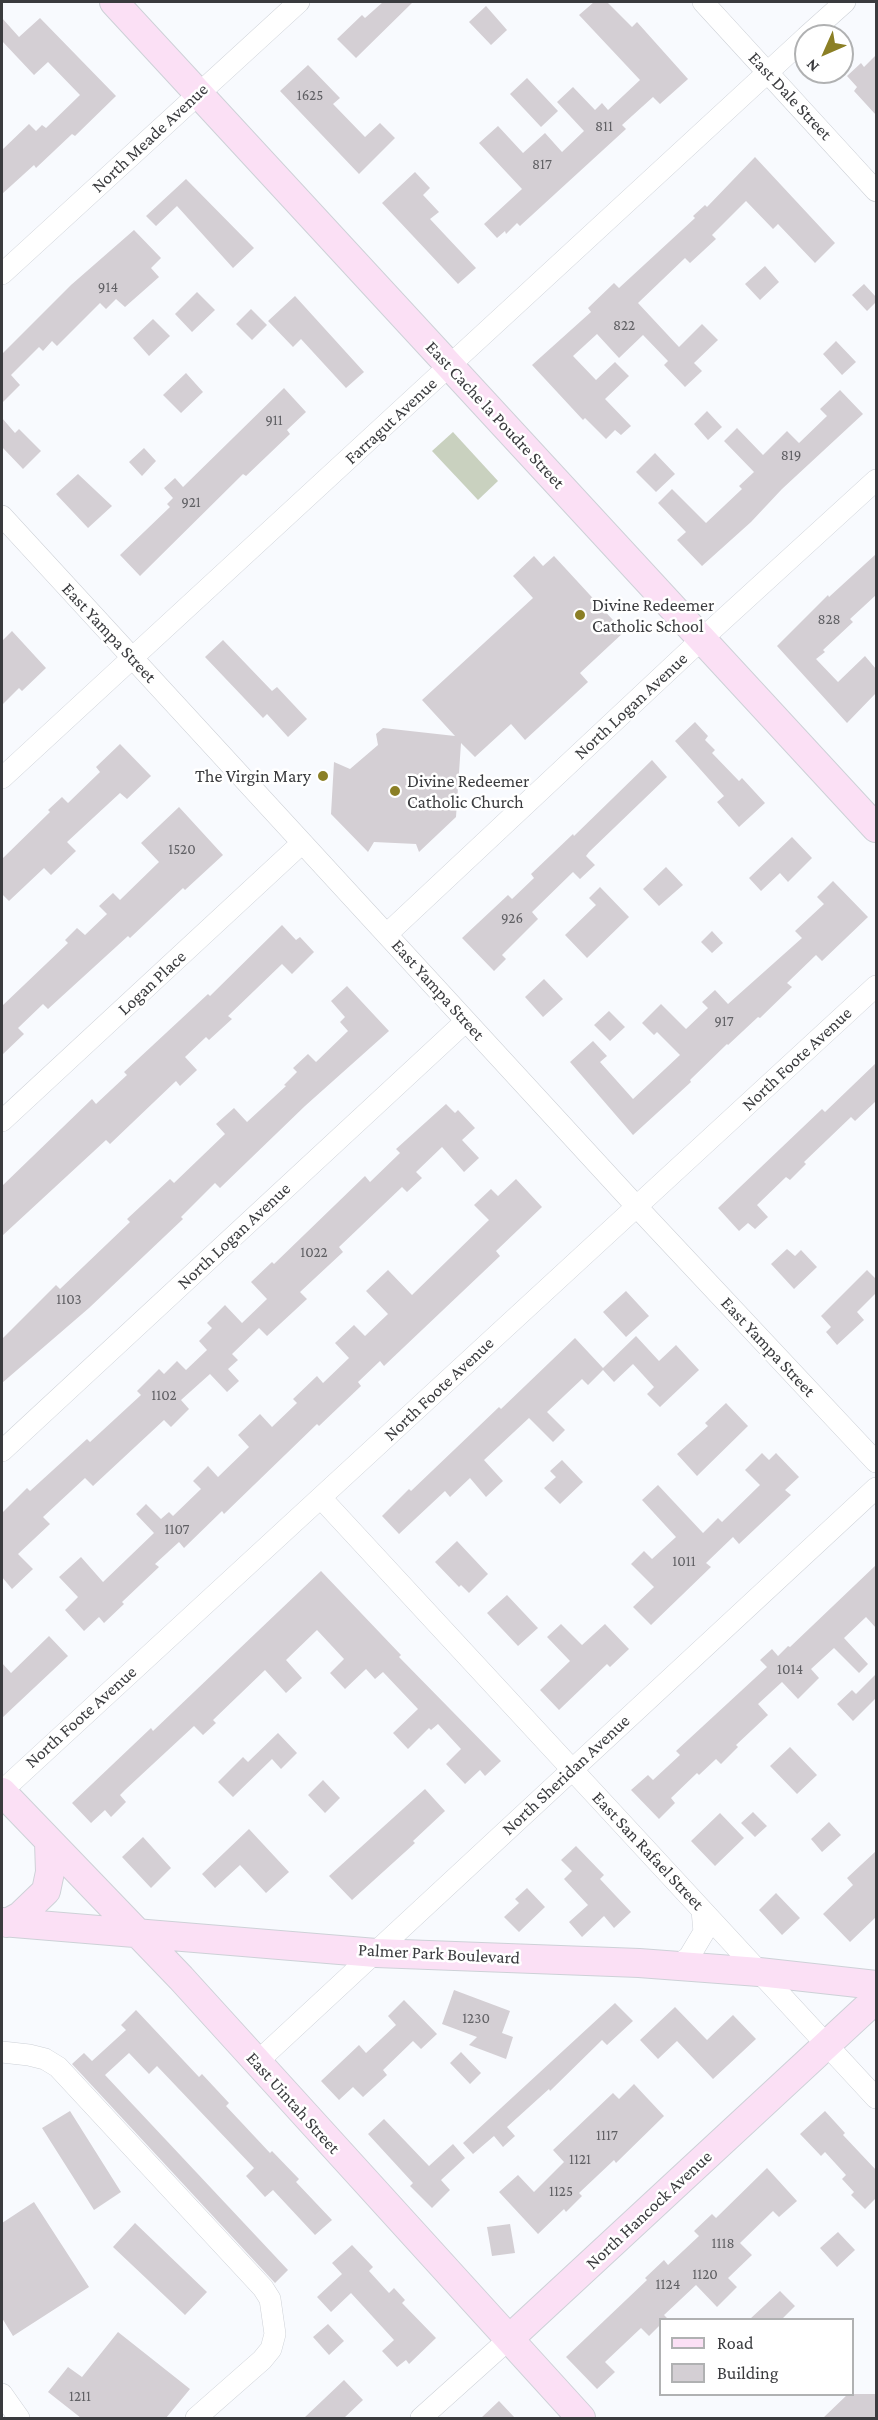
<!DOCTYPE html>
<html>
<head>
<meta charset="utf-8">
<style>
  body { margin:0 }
  #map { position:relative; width:878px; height:2420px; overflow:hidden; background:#f8fafe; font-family:"Crimson Pro",serif }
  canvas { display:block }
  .frame { position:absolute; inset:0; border:3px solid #3a3b3e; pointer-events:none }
  .legend { position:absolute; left:659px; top:2318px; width:195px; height:78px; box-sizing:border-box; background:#fff; border:2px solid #b0b1b2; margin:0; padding:8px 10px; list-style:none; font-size:18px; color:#3a3b3e }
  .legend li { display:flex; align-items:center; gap:12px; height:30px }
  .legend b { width:30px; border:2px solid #b0b1b2 }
  .north { position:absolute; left:794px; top:24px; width:60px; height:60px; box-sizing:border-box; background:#fff; border:2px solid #b0b1b2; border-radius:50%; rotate:225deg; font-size:16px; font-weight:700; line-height:24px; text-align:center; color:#3a3b3e }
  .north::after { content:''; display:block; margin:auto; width:21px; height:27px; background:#8b7f25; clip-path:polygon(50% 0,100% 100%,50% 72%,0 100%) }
</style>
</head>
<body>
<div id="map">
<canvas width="878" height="2420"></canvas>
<div class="frame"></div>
<ul class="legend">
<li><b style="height:8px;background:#fbe0f5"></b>Road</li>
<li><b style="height:16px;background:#d4cfd4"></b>Building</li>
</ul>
<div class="north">N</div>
</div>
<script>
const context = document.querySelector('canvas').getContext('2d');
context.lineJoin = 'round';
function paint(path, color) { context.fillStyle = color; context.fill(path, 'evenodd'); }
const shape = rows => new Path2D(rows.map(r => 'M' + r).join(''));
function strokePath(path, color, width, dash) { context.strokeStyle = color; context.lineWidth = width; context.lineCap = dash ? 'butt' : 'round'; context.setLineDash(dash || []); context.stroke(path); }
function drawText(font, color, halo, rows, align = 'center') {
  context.font = font + ' "Crimson Pro",serif'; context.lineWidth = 5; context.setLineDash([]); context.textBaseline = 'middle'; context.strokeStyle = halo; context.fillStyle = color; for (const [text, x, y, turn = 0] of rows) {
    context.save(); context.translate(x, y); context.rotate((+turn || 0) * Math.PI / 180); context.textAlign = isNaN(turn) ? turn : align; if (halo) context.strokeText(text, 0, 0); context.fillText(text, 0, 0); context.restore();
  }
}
paint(shape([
  [453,432,498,481,478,500,432,451]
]), '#c9d1bf');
paint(shape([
  [383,2,413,2,356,58,337,39,362,15,365,18],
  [594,2,607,2,632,27,637,22,688,79,660,104,653,97,622,125,626,129,520,226,517,223,506,234,505,231,497,238,484,224,522,189,479,143,498,126,523,153,545,133,562,152,584,131,557,102,573,87,595,110,602,103,608,110,640,80,579,15],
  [486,6,507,30,491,45,469,22],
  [2,18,19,37,40,18,116,96,75,136,72,134,36,168,34,165,2,194,2,150,29,124,36,131,42,125,46,128,80,95,48,62,34,75,2,41],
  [876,55,876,115,854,91,857,87,847,76,861,63,864,67],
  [308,65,340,98,333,104,365,137,380,123,395,138,359,174,280,91],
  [527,78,558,111,541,127,510,94],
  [755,157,835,243,815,263,778,224,773,229,746,201,712,235,716,239,690,263,685,258,638,303,679,347,702,324,718,340,694,363,702,371,685,387,664,365,668,361,643,335,619,358,597,334,573,356,596,380,615,362,629,376,605,399,631,426,621,435,615,430,606,439,585,418,583,420,532,365,591,312,588,308,614,283,619,288,695,218,693,216,705,205,707,207],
  [415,172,430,188,423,195,439,212,430,219,476,268,458,284,382,203],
  [186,179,254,248,233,268,177,206,156,226,146,216],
  [134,230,161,258,151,268,159,277,125,307,116,299,106,309,100,303,57,346,52,341,43,351,39,347,11,375,20,385,2,403,2,354,71,285],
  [765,266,779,282,760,300,745,284],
  [864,284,876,297,876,302,867,311,852,295],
  [197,292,215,310,192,332,175,314],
  [295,296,364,372,346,388,301,339,293,347,268,321],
  [251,309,267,325,252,340,236,324],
  [153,319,170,336,149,356,133,338],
  [836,341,856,362,842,375,823,354],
  [186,373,203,392,181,413,163,395],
  [284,388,306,412,287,430,290,434,246,476,243,474,140,576,120,555,170,507,167,504,173,498,164,488,175,478,183,487],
  [840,390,863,414,782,489,751,522,702,566,677,540,686,532,658,503,672,489,706,523,742,489,739,486,754,472,724,441,737,428,763,455,787,431,799,443,827,416,820,409],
  [707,411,722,427,708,440,694,424],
  [2,418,15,433,19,429,41,451,23,469,2,447],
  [144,448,156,461,142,476,129,462],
  [655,453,675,474,656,492,636,472],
  [78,474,112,506,88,528,56,494],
  [876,554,876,595,850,619,853,622,823,650,825,652,816,659,838,682,865,656,876,669,876,693,847,723,777,646,828,595,829,597],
  [534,556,543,566,554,556,624,632,580,673,588,682,525,740,511,724,475,757,461,743,456,817,419,852,416,844,374,842,368,852,331,814,334,762,350,769,378,745,376,734,383,728,455,736,422,700,533,598,513,576],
  [12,631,46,668,22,691,19,688,2,705,2,641],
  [223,640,272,691,277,687,307,719,288,737,267,714,263,718,205,657],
  [695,722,708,736,705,740,715,750,712,753,739,781,742,778,765,803,739,827,717,802,724,796,675,741],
  [120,744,151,776,127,799,120,793,67,842,76,851,51,875,44,868,9,901,2,894,2,859,50,812,48,810,62,797,68,803,100,772,96,767],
  [652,760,667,777,589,852,586,856,595,865,580,879,573,872,532,912,538,919,502,955,506,959,494,971,462,938,508,895,512,899,534,878,531,874,573,834,574,836],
  [179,807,223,855,185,890,183,888,130,938,128,936,48,1009,43,1004,18,1028,24,1034,2,1055,2,1006,68,943,65,940,77,928,85,935,107,914,99,906,113,893,120,900,159,862,141,843],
  [792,837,812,858,788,882,780,873,761,891,749,878],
  [666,867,683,885,659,906,643,889],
  [833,881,868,917,822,961,816,955,787,983,792,987,760,1018,758,1017,728,1045,727,1044,690,1080,691,1082,633,1135,570,1062,593,1041,607,1056,600,1062,633,1099,680,1055,657,1032,654,1035,642,1023,661,1004,686,1029,708,1008,702,1002,715,990,728,1004,802,938,795,931,824,904,817,897],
  [600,887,629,917,587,958,565,935,596,905,589,898],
  [282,925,296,940,300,937,314,952,292,974,282,964,228,1016,232,1019,209,1040,206,1037,185,1057,197,1070,180,1086,176,1081,110,1144,106,1140,2,1236,2,1186,92,1099,96,1104,127,1075,124,1072,208,994,210,996],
  [712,931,723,943,712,953,701,942],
  [544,979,563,999,543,1017,525,997],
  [347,986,389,1031,305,1106,220,1188,215,1183,181,1217,183,1219,89,1308,2,1383,2,1339,56,1285,60,1289,84,1266,130,1222,127,1219,170,1179,174,1183,225,1134,216,1124,234,1108,247,1122,286,1086,284,1085,297,1072,293,1068,308,1054,316,1062,348,1031,340,1022,345,1017,331,1001],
  [609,1011,625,1027,610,1041,594,1025],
  [876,1063,876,1101,855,1121,851,1117,804,1162,806,1164,790,1180,786,1177,757,1205,768,1217,755,1229,748,1223,739,1231,718,1208,822,1109,825,1112],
  [446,1104,455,1113,458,1110,475,1128,462,1140,479,1158,464,1172,442,1147,416,1172,422,1178,407,1192,402,1187,339,1247,343,1252,300,1292,307,1299,267,1336,259,1328,232,1354,238,1360,228,1369,239,1381,227,1392,210,1374,181,1400,189,1409,171,1427,164,1420,93,1486,85,1478,43,1517,50,1524,18,1554,33,1569,12,1589,2,1577,2,1513,27,1488,30,1491,87,1439,90,1442,141,1395,137,1391,159,1369,164,1374,177,1361,186,1370,207,1350,199,1341,212,1328,207,1323,225,1305,242,1323,267,1299,251,1282,272,1262,274,1264,365,1176,370,1182,400,1153,396,1149],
  [516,1179,542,1207,496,1251,500,1256,384,1366,380,1361,358,1382,361,1386,319,1426,317,1424,224,1514,222,1511,184,1548,179,1542,155,1564,159,1567,122,1602,124,1604,104,1623,99,1617,84,1631,65,1610,78,1597,59,1577,81,1557,103,1582,154,1533,136,1514,146,1504,161,1519,169,1512,173,1516,201,1489,193,1481,208,1466,218,1477,249,1447,238,1435,260,1414,272,1427,297,1403,293,1399,317,1376,323,1383,349,1358,335,1343,354,1325,365,1336,388,1314,366,1291,388,1270,412,1295,489,1220,474,1205,491,1189,498,1196],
  [787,1249,795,1256,801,1250,817,1267,794,1289,771,1264],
  [867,1270,876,1279,876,1293,857,1312,864,1320,837,1345,826,1332,831,1327,821,1316],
  [626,1291,649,1316,626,1337,603,1312],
  [636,1336,659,1361,676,1345,699,1370,660,1407,647,1394,654,1387,633,1364,614,1382,603,1370,588,1385,582,1379,547,1412,565,1430,553,1442,529,1418,484,1460,503,1481,486,1497,470,1478,450,1497,445,1491,399,1534,382,1516,409,1489,411,1491,499,1407,501,1409,575,1338,603,1368],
  [726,1403,748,1426,697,1476,677,1454,708,1426,705,1423],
  [762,1453,769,1460,776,1453,799,1477,785,1490,791,1495,739,1544,733,1537,706,1563,711,1567,651,1625,633,1607,654,1587,631,1564,644,1551,652,1559,676,1537,642,1500,658,1485,703,1533,718,1518,722,1522,760,1485,745,1470],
  [562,1460,583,1482,560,1504,544,1488,556,1477,550,1471],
  [457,1541,488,1574,469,1593,461,1585,459,1587,435,1562],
  [876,1565,876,1628,866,1617,844,1638,868,1664,859,1673,834,1648,811,1669,819,1678,798,1699,782,1682,758,1704,768,1715,736,1745,738,1747,721,1764,716,1759,699,1775,697,1773,671,1798,675,1803,659,1819,631,1790,648,1775,653,1780,680,1755,676,1751,767,1667,760,1660,772,1649,778,1656,788,1646,790,1647],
  [321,1571,401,1655,399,1657,501,1761,485,1776,480,1770,465,1784,446,1764,461,1749,438,1724,431,1730,429,1728,408,1749,393,1733,418,1709,383,1672,375,1679,366,1669,345,1689,330,1673,344,1659,317,1630,286,1660,302,1678,286,1693,265,1670,213,1720,216,1723,203,1735,194,1726,125,1790,120,1795,126,1802,111,1817,105,1810,91,1823,72,1803,151,1728,153,1731],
  [507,1595,538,1628,518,1646,487,1613],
  [561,1624,582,1645,605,1624,629,1649,610,1667,607,1664,559,1710,540,1690,570,1661,547,1637],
  [49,1636,68,1656,2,1718,2,1663,11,1673],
  [876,1674,876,1698,853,1721,837,1704,852,1690,856,1694],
  [278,1733,297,1753,281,1769,272,1759,233,1797,218,1782,243,1757,248,1762],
  [790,1747,817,1775,797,1794,770,1766],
  [323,1780,340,1798,325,1813,308,1795],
  [425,1789,445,1811,413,1841,415,1843,352,1900,329,1876],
  [753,1812,767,1826,755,1837,741,1823],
  [720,1813,744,1838,715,1866,691,1841],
  [829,1822,841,1835,822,1852,811,1839],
  [249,1829,289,1872,266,1893,240,1865,215,1888,202,1874],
  [143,1837,171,1868,151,1888,122,1857],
  [576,1846,604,1875,600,1879,631,1912,614,1928,604,1916,582,1937,569,1922,588,1905,564,1879,572,1871,561,1860],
  [876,1851,876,1917,850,1942,823,1914,853,1885,847,1878],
  [527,1888,545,1907,519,1932,504,1917,519,1903,515,1899],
  [776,1893,800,1918,782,1935,759,1910],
  [454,1990,510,2011,502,2033,513,2037,506,2059,469,2045,477,2037,442,2024],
  [404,2000,437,2034,421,2049,413,2041,383,2070,387,2075,363,2097,353,2087,339,2100,321,2081,359,2045,366,2053,396,2025,388,2016],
  [615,2003,633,2021,607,2045,602,2040,550,2091,549,2089,507,2127,515,2136,503,2147,494,2136,473,2154,463,2143],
  [675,2007,707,2040,733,2015,756,2039,713,2079,677,2041,658,2059,640,2040],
  [136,2010,199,2077,202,2074,229,2103,226,2106,270,2153,272,2151,299,2179,296,2182,332,2220,315,2235,273,2190,265,2197,246,2176,254,2168,157,2066,149,2074,129,2053,105,2075,288,2270,275,2283,72,2064,84,2053,92,2061,126,2030,121,2025],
  [461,2052,481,2073,470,2084,450,2063],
  [634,2084,664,2116,616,2163,614,2160,579,2193,582,2196,566,2212,564,2209,538,2234,499,2192,518,2175,534,2192,564,2162,553,2150,613,2093,619,2099],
  [70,2111,121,2192,94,2210,42,2128],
  [825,2111,845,2133,843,2135,876,2170,876,2198,865,2209,851,2195,854,2192,842,2179,846,2175,825,2152,821,2156,800,2134],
  [384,2119,429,2166,453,2144,465,2158,441,2180,450,2190,432,2208,410,2186,413,2183,368,2134],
  [767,2168,797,2201,779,2217,773,2211,740,2243,752,2255,728,2278,737,2287,717,2307,696,2285,664,2315,667,2318,660,2319,660,2325,649,2336,641,2328,605,2362,615,2372,597,2389,566,2357,647,2280,645,2278,664,2260,668,2265,699,2236,694,2231,712,2214,716,2218],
  [34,2202,89,2287,13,2336,2,2318,2,2223],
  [135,2223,207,2292,185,2315,113,2247],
  [510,2224,515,2253,492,2256,487,2227],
  [838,2232,855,2250,837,2267,820,2248],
  [352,2245,373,2267,369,2271,389,2293,394,2288,405,2300,402,2303,436,2338,409,2364,406,2360,397,2367,382,2351,394,2340,351,2293,331,2312,317,2297,342,2274,332,2263],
  [780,2291,795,2306,782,2319,750,2319],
  [328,2324,344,2341,329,2355,313,2337],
  [118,2332,190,2389,166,2418,81,2418,48,2392,68,2367,82,2377],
  [344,2380,363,2400,344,2418,304,2418],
  [848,2394,876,2394,876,2418,823,2418],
  [499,2401,515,2418,481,2418]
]), '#d4cfd4');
const street = shape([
  [703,2,876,191],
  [807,36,845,2],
  [2,274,299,2],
  [2,516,637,1207,876,1462],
  [2,778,806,37],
  [387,934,703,638,876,480],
  [2,1121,302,843],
  [2,1451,466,1021],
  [321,1498,876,2098],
  [2,1791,876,986],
  [677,1966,689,1957,704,1932,702,1910],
  [2,2052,29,2055,45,2059,58,2067,263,2288,270,2299,275,2334,271,2349,262,2360,196,2418],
  [256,2063,876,1488],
  [2,2394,19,2418],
  [421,2418,509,2339]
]);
const secondary = shape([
  [114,2,876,828],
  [2,1792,181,1978,581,2418],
  [2,1922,376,1953,639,1963,759,1972,876,1985],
  [7,1923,20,1916,46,1891,50,1872,49,1842],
  [509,2339,876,1999]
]);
strokePath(street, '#cdd1d7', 22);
strokePath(secondary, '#cdd1d7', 30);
strokePath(street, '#fff', 21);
strokePath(secondary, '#fbe0f5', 28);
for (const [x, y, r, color] of [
  [580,615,6,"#8b7f25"],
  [323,776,6,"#8b7f25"],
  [395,791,6,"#8b7f25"]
]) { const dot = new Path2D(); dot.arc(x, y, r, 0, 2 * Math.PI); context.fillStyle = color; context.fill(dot); strokePath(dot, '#fff', 2); }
drawText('15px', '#606064', null, [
  ["1625",310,95],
  ["811",604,126],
  ["817",542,164],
  ["914",108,287],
  ["822",624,325],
  ["911",274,420],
  ["819",791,455],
  ["921",191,502],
  ["828",829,619],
  ["1520",182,849],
  ["926",512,918],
  ["917",724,1021],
  ["1022",314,1252],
  ["1103",69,1299],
  ["1102",164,1395],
  ["1107",177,1529],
  ["1011",684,1561],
  ["1014",790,1669],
  ["1230",476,2018],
  ["1117",607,2135],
  ["1121",580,2159],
  ["1125",561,2191],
  ["1118",723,2243],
  ["1120",705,2274],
  ["1124",668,2284],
  ["1211",80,2396]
]);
drawText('18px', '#3a3b3e', '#fff', [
  ["East Dale Street",790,96,47],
  ["North Meade Avenue",150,138,-43],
  ["East Cache la Poudre Street",495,415,47],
  ["Farragut Avenue",391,421,-43],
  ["East Yampa Street",109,633,47],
  ["North Logan Avenue",631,706,-43],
  ["Logan Place",152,983,-43],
  ["East Yampa Street",438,990,48],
  ["North Foote Avenue",797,1059,-43],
  ["North Logan Avenue",234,1236,-43],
  ["East Yampa Street",768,1347,47],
  ["North Foote Avenue",439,1389,-43],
  ["North Foote Avenue",81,1717,-42],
  ["North Sheridan Avenue",566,1775,-43],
  ["East San Rafael Street",648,1851,47],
  ["Palmer Park Boulevard",439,1954,3],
  ["East Uintah Street",293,2103,48],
  ["North Hancock Avenue",649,2210,-43]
]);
drawText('18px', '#3a3b3e', '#fff', [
  ["Divine Redeemer",592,605],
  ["Catholic School",592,626],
  ["The Virgin Mary",311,776,"right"],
  ["Divine Redeemer",407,781],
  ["Catholic Church",407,802]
], 'left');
</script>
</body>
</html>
